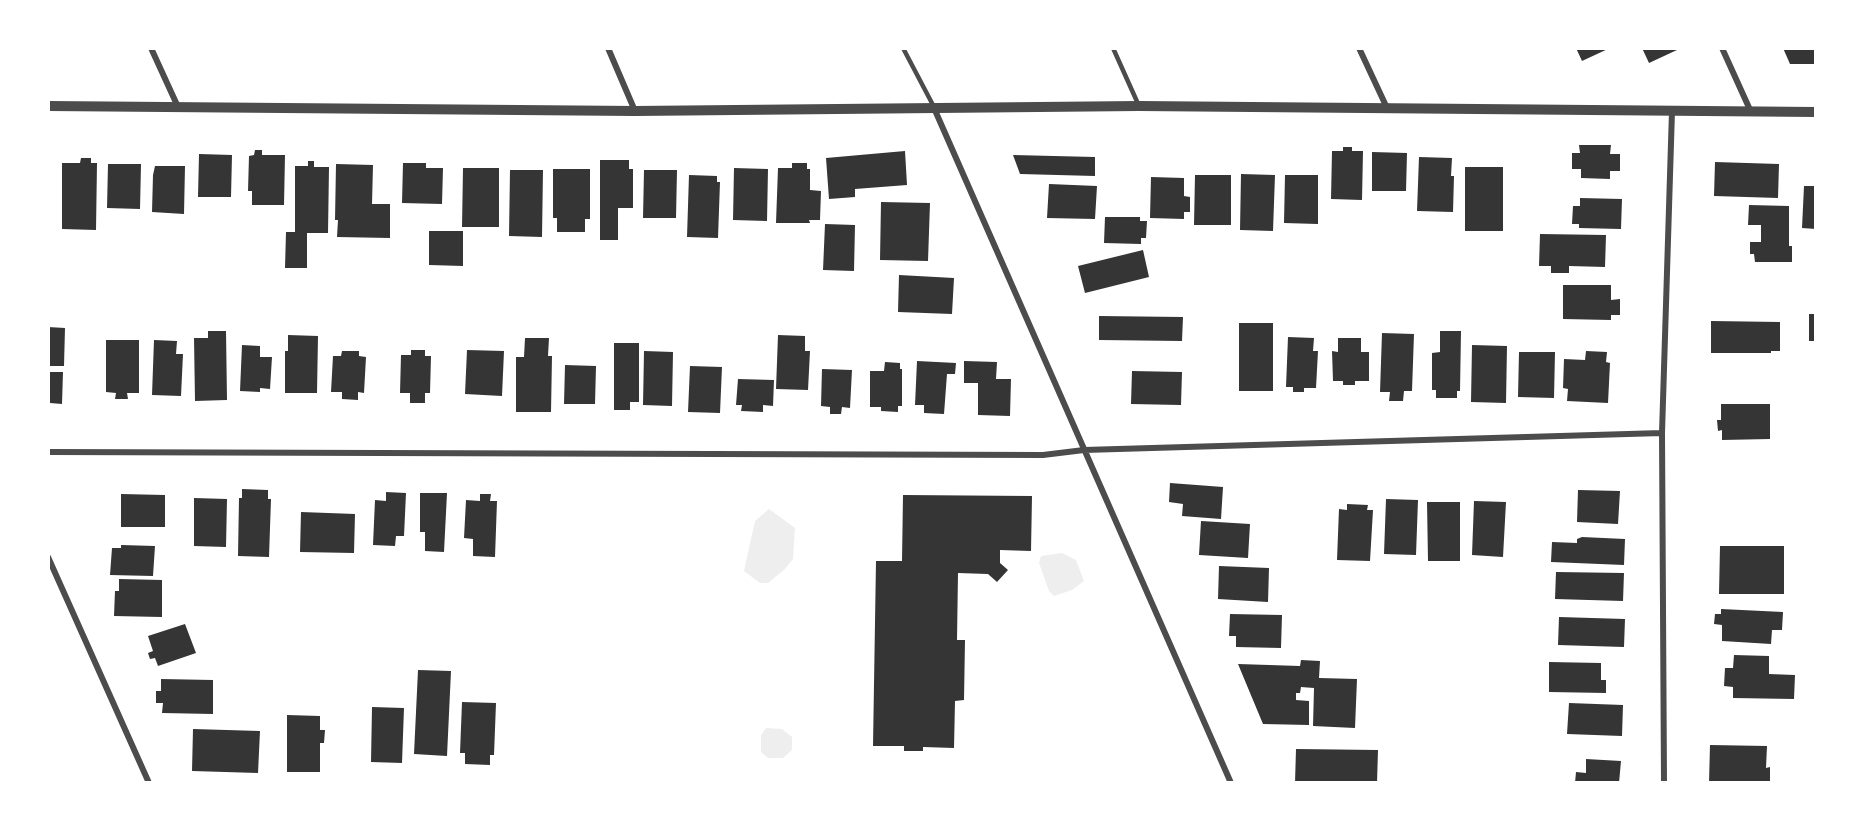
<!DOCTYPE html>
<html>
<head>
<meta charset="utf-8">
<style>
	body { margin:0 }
	#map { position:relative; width:1864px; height:831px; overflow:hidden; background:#fff; font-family:Arial,sans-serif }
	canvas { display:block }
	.frame { position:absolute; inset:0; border:50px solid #fff; pointer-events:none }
</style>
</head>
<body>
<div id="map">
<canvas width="1864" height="831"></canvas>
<div class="frame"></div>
</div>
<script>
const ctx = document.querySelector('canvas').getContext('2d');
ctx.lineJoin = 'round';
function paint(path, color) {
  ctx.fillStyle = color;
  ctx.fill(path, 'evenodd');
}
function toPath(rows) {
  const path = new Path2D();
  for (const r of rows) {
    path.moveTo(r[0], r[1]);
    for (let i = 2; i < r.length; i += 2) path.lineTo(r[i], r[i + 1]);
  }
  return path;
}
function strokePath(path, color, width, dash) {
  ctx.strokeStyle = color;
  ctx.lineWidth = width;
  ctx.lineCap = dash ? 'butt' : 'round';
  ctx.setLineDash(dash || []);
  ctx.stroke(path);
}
const green = toPath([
	[769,509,795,528,793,559,784,570,768,583,760,583,744,571,755,521],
	[1062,553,1076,560,1084,581,1072,590,1054,596,1049,591,1039,563,1041,556],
	[766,728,782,729,792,737,792,750,783,758,768,758,761,752,761,735]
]);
const building = toPath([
	[1576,48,1610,48,1582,61],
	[1642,48,1676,48,1677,50,1649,63],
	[1783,48,1816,48,1816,64,1790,64],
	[1579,145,1611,145,1610,154,1620,154,1620,171,1610,171,1610,179,1581,178,1581,169,1572,169,1572,153,1580,153],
	[1343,147,1352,147,1352,151,1363,151,1362,200,1331,199,1332,151,1343,151],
	[255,150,262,150,262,155,285,155,284,205,252,205,252,191,248,191,249,156,254,155],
	[905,151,907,185,855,189,855,197,829,199,826,158],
	[1372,152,1407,153,1406,191,1372,191],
	[199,154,232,155,231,197,198,197],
	[1013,155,1095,157,1095,176,1020,174],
	[1419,157,1452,158,1451,176,1454,176,1453,212,1417,211],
	[81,158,91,158,91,163,97,163,96,230,62,229,62,163,80,163],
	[600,160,629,160,629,169,633,169,633,208,618,208,618,240,600,240],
	[308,161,314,161,314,167,329,167,328,233,307,233,307,268,285,268,286,232,295,232,295,166,308,166],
	[1715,162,1779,164,1778,198,1714,196],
	[403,163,426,163,426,168,443,168,442,204,402,203],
	[792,163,807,163,807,169,810,169,810,190,821,191,820,220,809,220,810,223,776,223,778,168,792,168],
	[108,164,141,164,140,209,107,208],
	[336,164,373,165,372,204,390,204,390,238,337,237,338,220,335,220],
	[155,166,185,166,184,214,152,212,153,175],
	[1465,167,1503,167,1503,231,1465,231],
	[463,168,499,168,499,227,462,227],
	[734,168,768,169,767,221,733,220],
	[553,169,590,169,590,219,585,219,585,232,557,232,557,218,553,218],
	[510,170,543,170,542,237,509,236],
	[644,170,677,170,676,218,643,218],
	[1241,174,1275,175,1273,231,1240,230],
	[689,175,717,176,717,182,720,182,718,238,687,237],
	[1195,175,1231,175,1231,225,1194,225],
	[1285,175,1318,175,1318,224,1284,223],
	[1151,177,1184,178,1184,196,1190,197,1190,212,1184,212,1184,219,1150,218],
	[1049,184,1097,186,1095,219,1047,218],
	[1804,186,1816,186,1816,229,1802,228],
	[1580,198,1622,199,1621,229,1579,228,1579,224,1572,224,1573,206,1580,206],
	[881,202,930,203,928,261,880,260],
	[1749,205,1789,206,1789,246,1792,246,1792,262,1755,262,1754,254,1750,254,1750,242,1761,242,1761,225,1748,225],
	[1105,217,1140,217,1140,221,1147,221,1146,238,1141,238,1141,244,1104,243],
	[825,224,855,225,854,271,823,270],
	[429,231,463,231,463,266,429,265],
	[1540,234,1606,235,1605,267,1569,266,1569,273,1551,273,1551,266,1539,266],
	[1143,250,1149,277,1085,293,1078,266],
	[899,275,954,278,952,314,898,312],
	[1563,285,1611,285,1611,300,1620,299,1620,315,1611,315,1611,320,1563,319],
	[1809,314,1816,314,1816,341,1809,341],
	[1099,316,1183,317,1182,341,1099,340],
	[1711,321,1780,322,1780,351,1771,351,1771,353,1711,353],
	[1239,323,1273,323,1273,391,1239,391],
	[48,327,65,328,64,366,48,366],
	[208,331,226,331,227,400,195,401,194,338,208,338],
	[1440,331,1461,331,1460,391,1457,391,1457,398,1436,398,1436,390,1432,390,1432,353,1440,352],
	[1382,333,1414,334,1412,391,1404,391,1403,401,1389,401,1390,392,1380,392],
	[288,335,318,336,317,393,285,393,285,351,288,351],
	[778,335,805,336,805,351,810,351,808,390,776,389],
	[1288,337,1314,338,1313,351,1318,351,1316,388,1304,388,1304,392,1293,392,1293,387,1286,387],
	[525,338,549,338,548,356,552,356,551,412,516,412,516,357,524,357],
	[1338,338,1361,338,1361,352,1369,352,1369,381,1355,381,1355,385,1343,385,1343,381,1333,381,1332,351,1338,352],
	[106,340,139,340,139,393,127,393,128,399,115,399,116,393,106,392],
	[154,340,177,341,176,354,183,354,181,396,152,395],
	[614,343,639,343,639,402,630,402,630,410,614,410],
	[242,345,260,346,260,357,272,357,270,389,260,388,260,392,240,391],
	[1472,345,1507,346,1506,403,1471,402],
	[411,350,425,350,425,356,431,356,430,393,425,393,425,403,410,403,410,393,400,393,401,355,411,355],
	[467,350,504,351,502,396,465,394],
	[342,351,359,351,359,356,366,357,364,393,358,392,358,400,342,399,342,392,331,392,333,356,341,356],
	[644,351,673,352,672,406,643,405],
	[1586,351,1607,352,1606,362,1610,363,1608,403,1567,401,1568,389,1563,388,1564,359,1585,360],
	[1519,352,1555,352,1554,398,1518,397],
	[917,361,956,363,955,374,947,374,944,414,924,413,924,405,915,405],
	[964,361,997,362,996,379,1011,379,1010,416,978,415,978,383,964,383],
	[885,362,900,363,900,369,902,369,902,406,898,406,898,412,881,411,881,407,870,407,870,371,884,371],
	[565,365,596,366,595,404,564,404],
	[690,366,722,367,720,413,688,412],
	[822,369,852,370,850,408,842,407,841,414,830,414,830,407,821,406],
	[1132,371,1182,372,1181,405,1131,404],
	[48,372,63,372,62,404,50,403,50,410,48,409],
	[738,379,774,380,773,406,763,405,763,412,741,411,742,405,736,405],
	[1721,404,1770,404,1770,439,1722,440,1722,430,1718,431,1717,420,1721,420],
	[1170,483,1223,487,1221,519,1182,516,1183,504,1169,502],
	[242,489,268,490,268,499,271,499,269,557,238,556,239,498,242,498],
	[1578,490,1620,491,1618,524,1577,522],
	[386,492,406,493,404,536,396,536,395,546,373,545,375,500,386,501],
	[420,493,447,493,444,552,425,551,425,532,420,532],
	[121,494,165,495,165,527,121,527],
	[480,494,491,494,490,501,497,501,495,557,473,556,473,539,464,538,466,500,480,501],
	[903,495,1032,496,1031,551,1000,550,1000,563,1008,570,997,582,988,574,958,573,957,640,965,640,964,700,955,701,954,748,923,747,923,751,904,751,904,746,873,746,876,561,902,561],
	[194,498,227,499,226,547,194,546],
	[1386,499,1418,500,1416,555,1384,554],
	[1474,501,1506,502,1503,557,1472,555],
	[1427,502,1460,502,1460,561,1428,561],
	[1347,504,1368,505,1367,510,1373,510,1370,561,1337,560,1339,509,1347,510],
	[301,512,355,514,354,553,300,552],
	[1201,521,1250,524,1248,558,1199,555],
	[1582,537,1625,539,1624,565,1551,562,1552,542,1577,543,1577,539],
	[121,545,155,546,153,576,110,575,112,548,121,548],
	[1720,546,1784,546,1784,594,1719,594],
	[1219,566,1269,568,1268,602,1218,599],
	[1556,572,1624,573,1623,601,1555,599],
	[119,579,162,580,162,617,114,616,115,591,119,591],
	[1721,609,1783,612,1782,630,1772,630,1771,644,1722,641,1722,625,1714,624,1715,614,1721,614],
	[1230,614,1282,615,1281,648,1236,647,1236,636,1229,636],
	[1559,617,1625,619,1624,647,1558,645],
	[185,624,196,653,158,666,155,658,150,659,148,653,153,651,148,636],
	[1734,655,1769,656,1769,674,1795,675,1794,699,1733,698,1733,687,1724,686,1725,668,1733,668],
	[1301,660,1320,661,1319,678,1357,679,1355,728,1313,726,1314,688,1301,687,1300,693,1296,693,1296,700,1309,701,1309,725,1263,724,1238,664,1300,666],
	[1549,662,1601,663,1601,680,1606,680,1606,693,1549,692],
	[418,670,451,671,447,756,414,754],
	[161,679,213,680,213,714,162,713,163,703,156,703,156,691,161,691],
	[462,702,496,703,494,755,490,755,490,765,465,764,465,753,460,753],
	[1569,703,1623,705,1622,736,1567,734],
	[372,707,404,708,402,763,371,762],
	[287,715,320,716,320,730,325,730,324,743,320,743,320,772,287,772],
	[193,729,260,731,258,773,192,771],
	[1710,745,1767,746,1766,768,1770,767,1770,783,1709,783],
	[1296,749,1378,750,1377,783,1295,783],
	[1586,759,1621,761,1619,783,1575,783,1576,772,1586,773]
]);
const service = toPath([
	[903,48,934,107],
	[1113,48,1139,106]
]);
const minor = toPath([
	[151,48,178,107],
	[608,48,635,111],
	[1359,48,1387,108],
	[1722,48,1751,112],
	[934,108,1231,783],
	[48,452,1043,455,1084,450,1662,433],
	[48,557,149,783],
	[1664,783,1662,433,1672,111]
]);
const tertiary = toPath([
	[48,106,635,111,1139,106,1816,112]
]);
paint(green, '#eee');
paint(building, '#353535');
strokePath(service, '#4c4c4c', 4.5);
strokePath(minor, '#4c4c4c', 6);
strokePath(tertiary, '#4c4c4c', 10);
</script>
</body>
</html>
